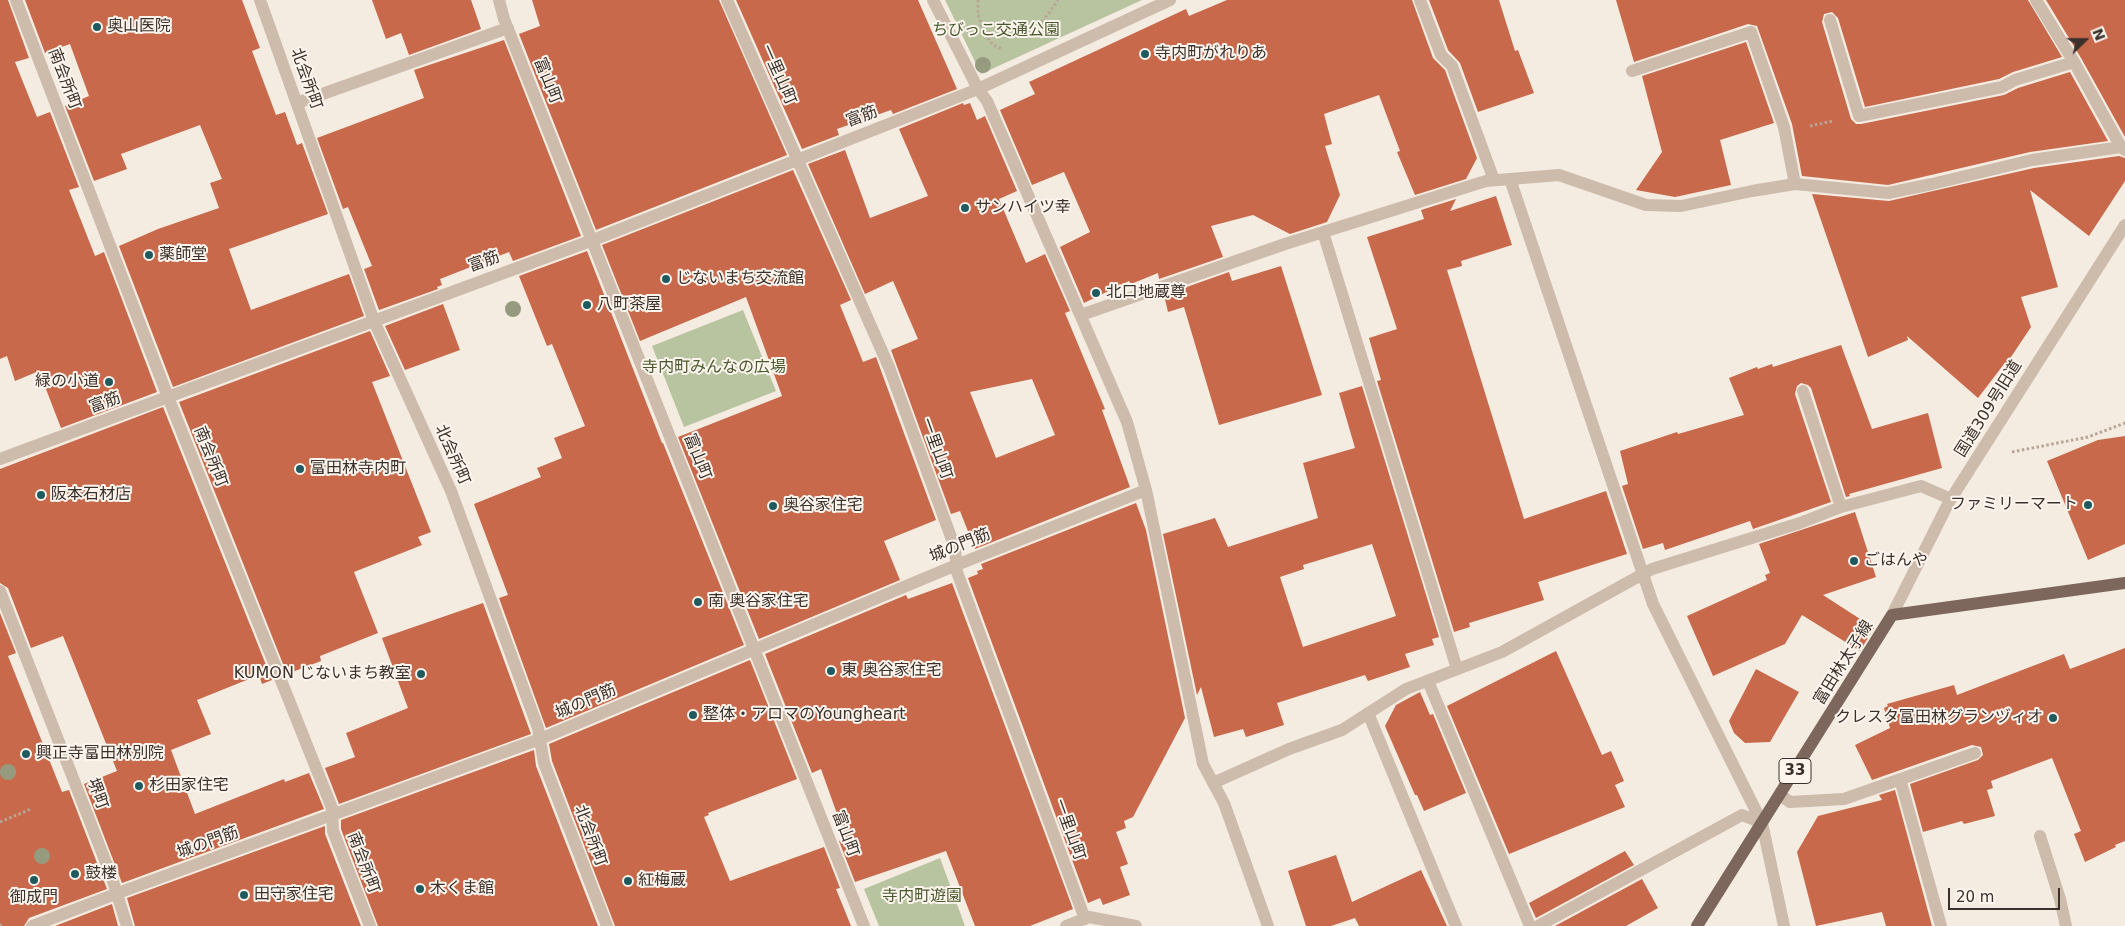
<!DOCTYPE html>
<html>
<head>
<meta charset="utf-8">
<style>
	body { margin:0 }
	#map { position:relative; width:2125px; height:926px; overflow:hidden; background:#f4ebe1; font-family:"DejaVu Sans",sans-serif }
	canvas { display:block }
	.north { position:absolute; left:2060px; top:15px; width:50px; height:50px; -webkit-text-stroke:4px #fbf5ee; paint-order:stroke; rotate:68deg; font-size:14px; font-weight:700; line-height:20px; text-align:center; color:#3b302b }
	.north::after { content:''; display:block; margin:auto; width:18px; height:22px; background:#3b302b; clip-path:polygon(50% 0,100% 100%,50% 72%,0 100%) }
	.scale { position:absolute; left:1948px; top:888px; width:112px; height:22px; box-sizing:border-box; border:2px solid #3b302b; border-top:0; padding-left:6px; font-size:15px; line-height:18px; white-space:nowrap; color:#3b302b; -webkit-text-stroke:4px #fbf5ee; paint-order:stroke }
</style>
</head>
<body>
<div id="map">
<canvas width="2125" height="926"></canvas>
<div class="north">N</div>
<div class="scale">20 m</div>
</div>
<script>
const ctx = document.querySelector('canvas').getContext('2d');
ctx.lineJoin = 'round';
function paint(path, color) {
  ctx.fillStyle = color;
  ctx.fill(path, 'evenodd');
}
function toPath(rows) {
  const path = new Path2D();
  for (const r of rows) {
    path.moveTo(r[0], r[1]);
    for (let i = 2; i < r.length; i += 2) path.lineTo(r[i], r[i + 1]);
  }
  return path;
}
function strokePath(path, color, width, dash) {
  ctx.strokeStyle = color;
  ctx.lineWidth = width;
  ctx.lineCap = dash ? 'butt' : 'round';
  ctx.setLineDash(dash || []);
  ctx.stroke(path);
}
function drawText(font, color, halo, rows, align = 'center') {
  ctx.font = font + ' "DejaVu Sans","Noto Sans JP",sans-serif';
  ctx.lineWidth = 4;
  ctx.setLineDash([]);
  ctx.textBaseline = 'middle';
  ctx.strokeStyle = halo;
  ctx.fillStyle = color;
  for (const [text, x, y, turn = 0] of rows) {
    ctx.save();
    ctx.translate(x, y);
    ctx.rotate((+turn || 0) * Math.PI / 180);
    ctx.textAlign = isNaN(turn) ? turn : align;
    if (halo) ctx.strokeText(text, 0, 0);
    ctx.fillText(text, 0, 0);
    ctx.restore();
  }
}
const green = toPath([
	[945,0,1142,0,981,74],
	[743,310,776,391,684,427,652,346],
	[940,858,965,926,879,926,864,889]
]);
const building = toPath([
	[0,0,8,0,29,58,15,62,37,117,50,112,79,187,69,190,95,256,104,252,157,392,61,428,39,371,15,381,7,356,0,359],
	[25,0,242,0,260,48,252,51,276,115,285,112,297,145,302,143,328,214,229,249,251,310,349,274,364,316,173,387,119,246,158,229,219,208,210,183,222,179,200,125,121,154,127,169,94,181,65,106,89,96,70,44,45,53],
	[372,0,471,0,481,29,409,55,401,33,386,39],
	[532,0,719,0,787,155,596,230,519,34,540,26],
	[736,0,918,0,957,89,893,114,891,110,837,129,839,135,802,149],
	[1227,0,1412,0,1433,58,1445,70,1477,158,1466,179,1415,195,1397,152,1400,151,1379,95,1324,114,1332,144,1325,146,1340,195,1327,222,1290,234,1253,215,1211,226,1223,257,1159,279,1158,273,1131,284,1129,281,1084,303,1060,247,1090,232,1064,172,1032,185,1000,110,1035,94,1029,82,1186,9,1189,16],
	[1429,0,1499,0,1515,51,1518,50,1534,93,1478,112,1460,63,1448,50],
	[1616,0,2028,0,2062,57,2013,72,1999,79,1865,107,1838,18,1832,12,1824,14,1822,22,1851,119,1856,124,1861,124,2004,95,2018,88,2070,72,2108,141,2030,152,1888,185,1802,176,1792,124,1757,26,1748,24,1634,62],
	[2046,0,2125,0,2125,137,2081,58],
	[504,40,581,236,513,261,509,252,440,279,442,285,437,287,438,289,379,310,364,269,372,266,348,207,343,209,317,138,424,98,414,70],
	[1746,42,1774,123,1720,140,1731,185,1675,197,1636,190,1662,152,1642,76],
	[963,103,964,105,970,103,977,120,985,116,1017,191,999,199,1026,263,1045,254,1070,311,1065,313,1105,409,1102,410,1130,487,975,549,960,511,951,514,891,350,918,339,893,281,865,294,808,164,845,150,870,218,928,196,899,129],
	[1032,379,1055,435,996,458,970,392],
	[2119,156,2125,158,2125,181,2089,236,2030,190,2058,287,2021,297,2031,327,2007,363,2004,364,1978,398,1907,336,1908,340,1868,357,1812,194,1889,201,2034,168],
	[793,170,851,300,840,305,863,362,876,357,936,520,884,541,900,580,759,639,678,437,782,396,746,297,640,341,602,245],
	[1496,196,1512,245,1461,261,1462,266,1447,270,1524,519,1606,491,1627,554,1538,582,1544,600,1469,623,1470,627,1454,632,1377,381,1381,380,1369,338,1397,329,1367,237,1424,219,1421,210,1456,199,1450,211],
	[587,251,662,443,663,443,744,645,546,728,499,598,508,595,474,504,541,477,537,468,562,458,554,438,585,426,552,344,547,346,519,276],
	[1281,266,1322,395,1219,425,1184,307,1168,312,1164,295,1229,272,1232,281],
	[443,304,460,350,405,370,385,326],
	[370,331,390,376,372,382,431,532,418,537,422,545,354,572,378,633,320,656,321,661,287,674,179,402],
	[1841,345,1872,429,1928,413,1942,468,1849,494,1850,496,1846,497,1811,388,1808,385,1801,383,1797,386,1795,394,1831,502,1753,529,1750,521,1665,550,1663,543,1643,549,1622,486,1628,484,1620,451,1677,432,1678,434,1744,415,1729,378,1757,367,1758,369,1772,364,1773,367],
	[1362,386,1439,637,1432,639,1434,645,1405,654,1410,667,1368,681,1365,675,1277,703,1284,725,1246,737,1243,729,1214,737,1201,687,1197,695,1163,534,1215,518,1228,547,1318,518,1303,463,1355,448,1339,393],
	[1372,544,1396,616,1303,647,1280,577,1304,569,1303,565],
	[163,407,272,680,262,684,259,675,197,700,211,734,171,750,195,814,284,779,285,782,309,773,324,809,122,883,84,784,117,771,63,636,31,648,8,588,0,583,0,469],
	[2125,436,2125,544,2088,560,2047,461,2098,440],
	[1136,503,1146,530,1185,718,1133,817,1124,821,1126,828,1116,832,1128,864,1120,867,1130,895,1103,905,1100,898,1088,903,968,578,978,574,977,571,983,569,981,564],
	[1855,512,1876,577,1823,595,1874,628,1860,651,1802,615,1785,644,1713,676,1687,616,1767,580,1765,575,1770,573,1759,544],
	[952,583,1073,909,1030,926,975,926,946,851,855,882,839,841,846,839,821,769,812,773,765,654,906,595,908,599],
	[483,603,531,734,339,804,325,768,355,757,346,733,408,708,382,638],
	[0,613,16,653,8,656,62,792,69,790,107,889,29,918,24,926,0,926],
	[2125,648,2125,841,2115,845,2116,847,2085,862,2074,834,2081,831,2052,758,1991,781,1993,788,1987,790,1995,816,1964,824,1962,821,1923,832,1910,784,1978,760,1983,755,1981,747,1972,745,1872,780,1855,745,1890,728,1884,708,1888,706,1887,704,1954,685,1957,695,2064,654,2070,669],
	[1556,651,1602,755,1611,751,1624,781,1615,785,1625,807,1509,854,1447,706],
	[750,660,797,779,708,813,709,815,704,817,730,881,824,847,840,888,836,889,851,926,615,926,552,761,549,744],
	[1756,669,1799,692,1770,742,1745,743,1734,733,1729,721],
	[1420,692,1430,715,1433,714,1466,793,1424,811,1417,795,1415,795,1385,726,1396,705],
	[534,750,536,766,598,926,378,926,341,829,341,820],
	[1895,790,1932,926,1886,926,1882,912,1816,926,1797,852,1818,816,1882,800,1879,795],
	[325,826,325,834,361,926,135,926,127,898],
	[1625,851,1634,865,1536,918,1529,903],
	[1336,855,1352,902,1421,870,1447,926,1359,926,1355,918,1331,926,1306,926,1288,871],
	[1642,879,1658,908,1626,926,1555,926],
	[112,904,118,926,55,926]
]);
const path = toPath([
	[978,0,978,14,983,31,993,45,1002,49],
	[1034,34,1058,0],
	[1810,126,1833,121],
	[2012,452,2088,437,2125,423],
	[0,822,31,809],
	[37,888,40,895],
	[0,924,1,926]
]);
const minor = toPath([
	[16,0,168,397,332,808,333,831,370,926],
	[260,0,374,321,451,491,538,728,544,763,607,926],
	[499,0,504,19,864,926],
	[727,0,889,367,955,548,957,572,1085,919],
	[933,0,978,89,987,101,1127,422,1146,490,1203,764,1224,803,1268,926],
	[1420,0,1441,55,1452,66,1494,180],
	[2036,0,2074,62,2121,147,2125,150],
	[1830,20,1859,116,2002,87,2015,80,2074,62],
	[1632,71,1751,32,1784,127,1795,184],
	[297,103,508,28],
	[1510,179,1653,604,1762,823,1784,926],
	[1323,232,1457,669],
	[1081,315,1285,244,1486,181,1559,175,1646,205,1681,206,1752,191,1795,184,1888,193,1932,184,2032,160,2121,147],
	[1803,391,1841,507],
	[0,459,593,240,978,89,1170,0],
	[0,591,112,878,127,926],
	[1892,615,1949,502,2125,225],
	[1428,681,1530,926],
	[1368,713,1456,926],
	[1900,779,1941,926],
	[1213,783,1289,749,1342,730,1406,689,1502,652,1652,569,1800,523,1841,507,1921,486,1951,499],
	[1780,795,1790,802,1844,799,1975,753],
	[2040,836,2060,899,2066,926],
	[32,926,118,893,540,739,954,566,1146,490],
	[1066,926,1089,917,1136,926],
	[1538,926,1742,815,1762,823]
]);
const major = toPath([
	[1697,926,1892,615,2125,583]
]);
const trees = [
	[983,65],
	[513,309],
	[8,772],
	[42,856]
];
const markers = [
	[97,27,5,"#1f5a5e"],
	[1145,54,5,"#1f5a5e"],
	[965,208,5,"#1f5a5e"],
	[149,255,5,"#1f5a5e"],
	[666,279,5,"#1f5a5e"],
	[1096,293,5,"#1f5a5e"],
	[587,305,5,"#1f5a5e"],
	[109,382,5,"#1f5a5e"],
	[300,469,5,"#1f5a5e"],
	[41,495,5,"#1f5a5e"],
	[2088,505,5,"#1f5a5e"],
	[773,506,5,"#1f5a5e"],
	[1854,561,5,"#1f5a5e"],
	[698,602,5,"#1f5a5e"],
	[831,671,5,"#1f5a5e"],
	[421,674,5,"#1f5a5e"],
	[693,715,5,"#1f5a5e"],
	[2053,718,5,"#1f5a5e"],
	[26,754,5,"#1f5a5e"],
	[139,786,5,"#1f5a5e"],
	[75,874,5,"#1f5a5e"],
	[34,880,5,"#1f5a5e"],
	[628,881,5,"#1f5a5e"],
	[420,889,5,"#1f5a5e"],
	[244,895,5,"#1f5a5e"]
];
const shields = [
	[1795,771,32]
];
const shieldNames = [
	["33",1795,771]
];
const poiNames = [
	["奥山医院",107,27],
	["寺内町がれりあ",1155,54],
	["サンハイツ幸",975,208],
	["薬師堂",159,255],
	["じないまち交流館",676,279],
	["北口地蔵尊",1106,293],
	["八町茶屋",597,305],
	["緑の小道",99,382,"right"],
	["富田林寺内町",310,469],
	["阪本石材店",51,495],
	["ファミリーマート",2078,505,"right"],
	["奥谷家住宅",783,506],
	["ごはんや",1864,561],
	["南 奥谷家住宅",708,602],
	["東 奥谷家住宅",841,671],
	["KUMON じないまち教室",411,674,"right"],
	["整体・アロマのYoungheart",703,715],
	["クレスタ富田林グランヅィオ",2043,718,"right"],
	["興正寺富田林別院",36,754],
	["杉田家住宅",149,786],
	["鼓楼",85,874],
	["紅梅蔵",638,881],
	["木くま館",430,889],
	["田守家住宅",254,895],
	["御成門",34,898,"center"]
];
const parkNames = [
	["ちびっこ交通公園",996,31],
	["寺内町みんなの広場",714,368],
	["寺内町遊園",922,897]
];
const streetNames = [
	["一里山町",778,75,66],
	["南会所町",64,79,69],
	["北会所町",306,79,70],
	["富山町",547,81,68],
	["富筋",862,117,-21],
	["富筋",484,262,-20],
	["富筋",105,403,-20],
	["国道309号旧道",1989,409,-58],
	["一里山町",936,449,70],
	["北会所町",452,455,66],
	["南会所町",210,457,68],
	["富山町",697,457,68],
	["城の門筋",960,546,-22],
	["富田林太子線",1844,663,-58],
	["城の門筋",586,702,-23],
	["堺町",97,794,69],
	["一里山町",1069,830,70],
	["富山町",845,834,69],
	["北会所町",590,836,69],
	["城の門筋",208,843,-20],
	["南会所町",363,863,69]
];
paint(green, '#b8c4a0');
paint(building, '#c8694b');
strokePath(path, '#b9a596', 3, [2.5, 2.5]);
strokePath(minor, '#cdbbac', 12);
strokePath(major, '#7d675c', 12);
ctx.fillStyle = '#969b7f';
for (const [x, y] of trees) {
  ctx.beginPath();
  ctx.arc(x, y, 8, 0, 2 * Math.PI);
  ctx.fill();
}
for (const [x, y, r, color] of markers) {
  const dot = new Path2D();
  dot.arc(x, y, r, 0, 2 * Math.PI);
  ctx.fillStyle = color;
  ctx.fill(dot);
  strokePath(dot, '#fbf5ee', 2);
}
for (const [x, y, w] of shields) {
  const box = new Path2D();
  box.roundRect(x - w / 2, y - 12.5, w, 25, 4);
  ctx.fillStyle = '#fbf5ee';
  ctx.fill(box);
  strokePath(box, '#3b302b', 1);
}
drawText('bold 15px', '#3b302b', null, shieldNames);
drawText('16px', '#3b302b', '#fbf5ee', poiNames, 'left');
drawText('16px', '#4a5a2e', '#fbf5ee', parkNames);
drawText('16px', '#3b302b', '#fbf5ee', streetNames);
</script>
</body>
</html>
